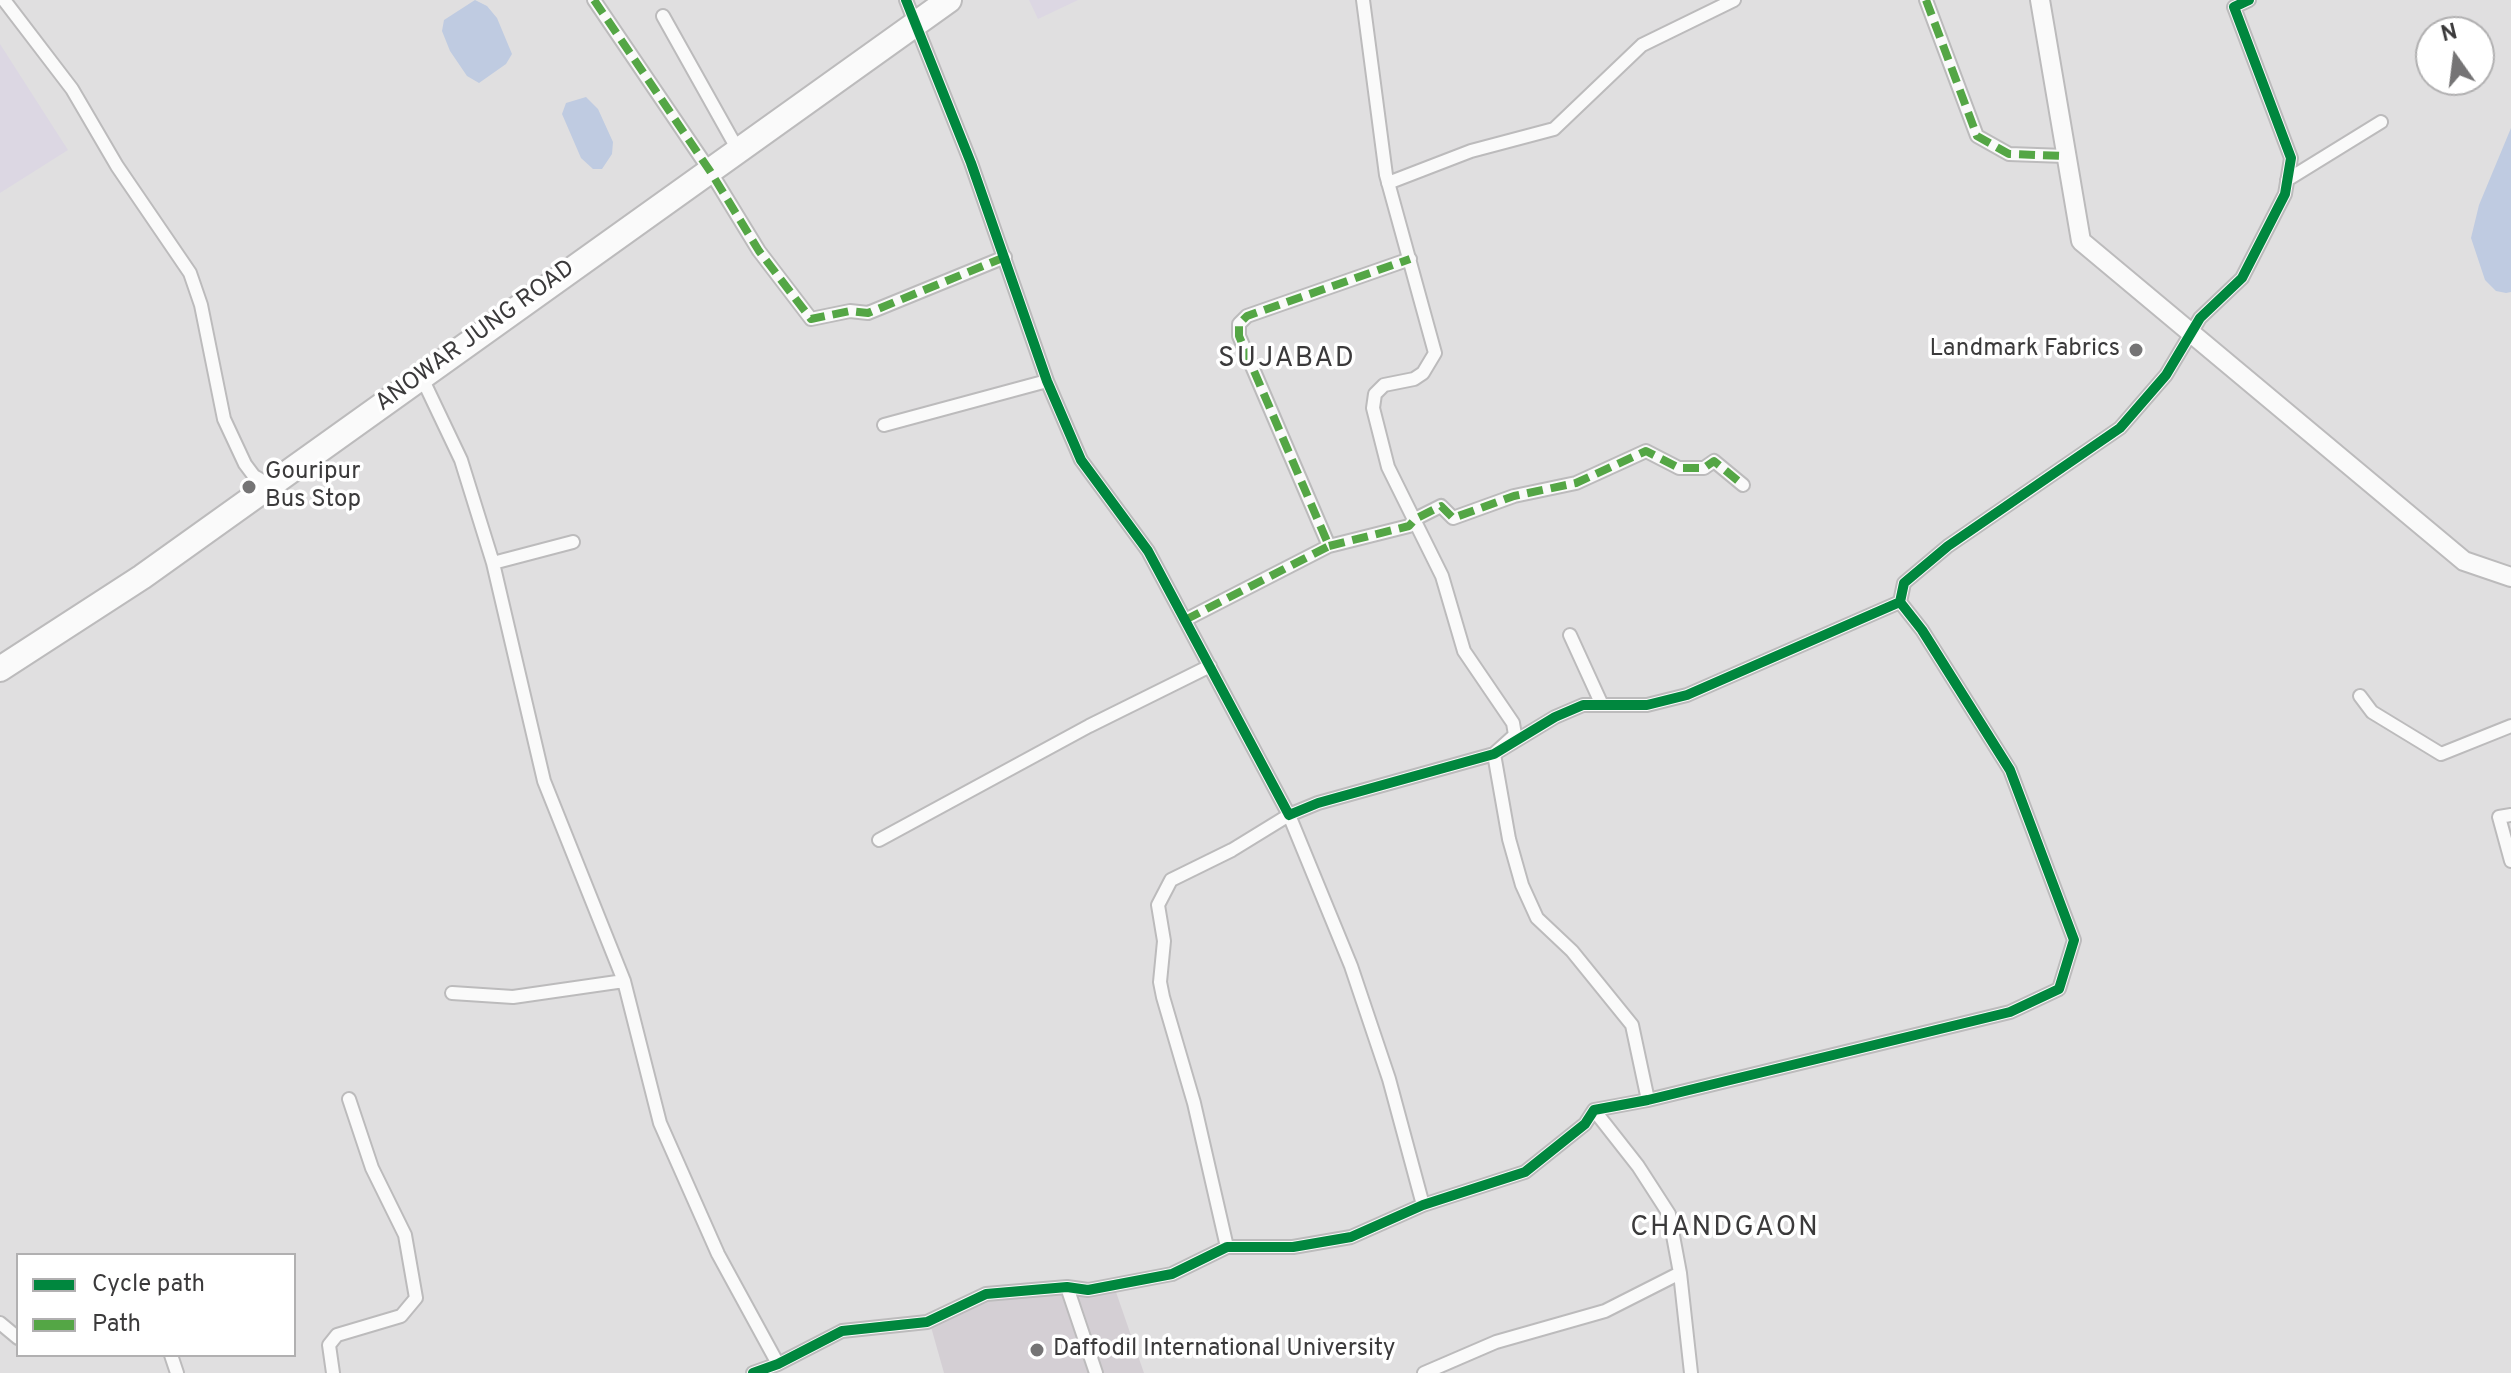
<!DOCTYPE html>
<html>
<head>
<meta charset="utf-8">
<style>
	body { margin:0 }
	#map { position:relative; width:2511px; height:1373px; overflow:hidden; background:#e0dfe0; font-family:Overpass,sans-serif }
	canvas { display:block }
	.legend { position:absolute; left:16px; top:1253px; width:280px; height:104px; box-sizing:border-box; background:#fff; border:2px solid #b1b0b1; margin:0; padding:10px 14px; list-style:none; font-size:24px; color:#3b3a3b }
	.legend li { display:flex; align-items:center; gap:16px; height:40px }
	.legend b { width:40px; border:2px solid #b1b0b1 }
	.north { position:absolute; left:2415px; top:16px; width:80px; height:80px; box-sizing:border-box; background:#fff; border:2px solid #b1b0b1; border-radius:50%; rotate:346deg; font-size:22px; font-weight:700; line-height:32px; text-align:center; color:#3b3a3b }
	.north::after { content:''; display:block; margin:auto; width:28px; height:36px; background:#757475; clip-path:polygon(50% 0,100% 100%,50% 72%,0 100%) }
</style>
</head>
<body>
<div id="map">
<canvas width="2511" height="1373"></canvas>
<ul class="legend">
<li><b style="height:10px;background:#00873e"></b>Cycle path</li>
<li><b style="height:10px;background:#54a645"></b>Path</li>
</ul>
<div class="north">N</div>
</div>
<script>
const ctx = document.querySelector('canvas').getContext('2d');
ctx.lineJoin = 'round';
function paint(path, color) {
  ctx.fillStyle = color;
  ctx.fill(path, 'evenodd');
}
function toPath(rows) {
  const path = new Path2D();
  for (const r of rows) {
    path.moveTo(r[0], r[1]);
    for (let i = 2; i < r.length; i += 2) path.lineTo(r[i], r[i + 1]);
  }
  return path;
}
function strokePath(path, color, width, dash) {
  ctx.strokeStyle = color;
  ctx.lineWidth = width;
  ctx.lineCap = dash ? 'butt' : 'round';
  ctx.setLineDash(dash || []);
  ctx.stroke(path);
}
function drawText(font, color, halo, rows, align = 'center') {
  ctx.font = font + ' Overpass,sans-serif';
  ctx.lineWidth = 7;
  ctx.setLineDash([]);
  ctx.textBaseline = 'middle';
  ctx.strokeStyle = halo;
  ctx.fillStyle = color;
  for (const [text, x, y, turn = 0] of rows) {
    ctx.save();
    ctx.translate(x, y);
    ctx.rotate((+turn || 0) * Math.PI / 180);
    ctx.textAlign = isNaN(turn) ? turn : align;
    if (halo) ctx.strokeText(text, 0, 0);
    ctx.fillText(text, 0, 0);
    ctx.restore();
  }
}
const built = toPath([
	[1116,1292,1144,1373,944,1373,931,1327,986,1300]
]);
const industrial = toPath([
	[1029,0,1078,0,1038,19],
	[0,44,68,150,0,193]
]);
const water = toPath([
	[475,0,487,6,497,18,512,54,506,64,479,83,467,76,450,51,442,31,444,20],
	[586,97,598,109,613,142,612,154,602,169,593,169,581,158,562,114,566,103],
	[2511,128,2511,292,2506,293,2496,291,2485,280,2471,238,2479,205]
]);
const street = toPath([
	[4,0,72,89,117,166,190,273,201,305,224,419,245,464,254,476,268,484],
	[594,0,710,171,759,251,811,319,850,311,868,313,1005,257],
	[906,0,971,163,1047,381,1081,460,1148,551,1289,815,1318,803,1494,754,1555,717,1583,705,1647,705,1687,695,1900,602],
	[1363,0,1386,175,1435,353,1423,373,1414,379,1384,385,1375,394,1373,408,1388,467,1442,576,1464,651,1513,723,1515,735,1494,754,1509,839,1522,885,1537,918,1572,951,1632,1025,1648,1100],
	[1926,0,1977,136,2009,154,2065,156],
	[663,16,738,150],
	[2287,180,2381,122],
	[1388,183,1471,151,1554,129,1642,45,1734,0],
	[422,378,461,460,493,563,544,781,624,981,660,1123,718,1254,778,1364],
	[884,425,1047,381],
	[1329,546,1409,526,1415,519,1441,506,1453,518,1514,496,1576,483,1646,451,1679,468,1704,468,1714,461,1743,485],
	[493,563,573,542],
	[1185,620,1329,546,1239,336,1239,324,1247,316,1410,259],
	[1570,635,1602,705],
	[2360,696,2372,712,2441,754,2511,726],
	[2511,815,2499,817,2511,861],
	[879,840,1089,726,1210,666],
	[452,993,513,997,624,981],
	[1594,1110,1638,1166,1669,1214,1680,1273,1691,1373],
	[1227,1247,1194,1103,1163,997,1160,982,1164,941,1158,905,1171,880,1232,850,1289,815,1351,966,1389,1079,1423,1205],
	[1067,1287,1096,1373],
	[0,1323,18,1338],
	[171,1355,177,1373],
	[333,1373,329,1345,337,1335,401,1316,416,1298,405,1235,372,1168,349,1099],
	[753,1373,778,1364,842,1331,927,1322,986,1294,1067,1287,1088,1290,1172,1274,1227,1247,1293,1247,1351,1237,1423,1205,1525,1172,1585,1124,1594,1110,1648,1100,2010,1012,2059,989,2074,940,2010,770,1922,630,1900,602,1904,583,1948,546,2120,428,2166,375,2200,318,2242,278,2285,194,2291,158,2234,7,2249,0],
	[1424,1373,1496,1342,1605,1311,1680,1273]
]);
const secondary = toPath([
	[2040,0,2081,241,2464,561,2511,577]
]);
const highway = toPath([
	[0,669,142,577,949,0]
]);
const quiet = toPath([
	[594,0,710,171,759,251,811,319,850,311,868,313,1005,257],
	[1926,0,1977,136,2009,154,2065,156],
	[1329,546,1409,526,1415,519,1441,506,1453,518,1514,496,1576,483,1646,451,1679,468,1704,468,1714,461,1743,485],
	[1185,620,1329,546,1239,336,1239,324,1247,316,1410,259]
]);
const cycleway = toPath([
	[906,0,971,163,1047,381,1081,460,1148,551,1289,815,1318,803,1494,754,1555,717,1583,705,1647,705,1687,695,1900,602],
	[753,1373,778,1364,842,1331,927,1322,986,1294,1067,1287,1088,1290,1172,1274,1227,1247,1293,1247,1351,1237,1423,1205,1525,1172,1585,1124,1594,1110,1648,1100,2010,1012,2059,989,2074,940,2010,770,1922,630,1900,602,1904,583,1948,546,2120,428,2166,375,2200,318,2242,278,2285,194,2291,158,2234,7,2249,0]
]);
const markers = [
	[2136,350,8,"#757475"],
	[249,487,8,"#757475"],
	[1037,1350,8,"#757475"]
];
const streetNames = [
	["ANOWAR JUNG ROAD",476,337,-36]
];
const poiNames = [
	["Landmark Fabrics",2120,350,"right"],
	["Gouripur",265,473],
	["Bus Stop",265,501],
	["Daffodil International University",1053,1350]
];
const quarterNames = [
	["SUJABAD",1287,360],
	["CHANDGAON",1725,1229]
];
paint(built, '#d4cfd4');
paint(industrial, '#dcd7e3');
paint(water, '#bfcbe1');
strokePath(street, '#bcbbbc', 16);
strokePath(secondary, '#bcbbbc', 22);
strokePath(highway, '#bcbbbc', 28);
strokePath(street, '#fafafa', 12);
strokePath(secondary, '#fafafa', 18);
strokePath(highway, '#fafafa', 24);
strokePath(quiet, '#54a645', 8, [16, 8]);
strokePath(cycleway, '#00873e', 10);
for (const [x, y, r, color] of markers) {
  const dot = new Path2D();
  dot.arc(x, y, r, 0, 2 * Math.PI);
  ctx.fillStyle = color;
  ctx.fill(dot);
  strokePath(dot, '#fff', 3);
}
drawText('24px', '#3b3a3b', '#fff', streetNames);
drawText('24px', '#3b3a3b', '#fff', poiNames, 'left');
ctx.letterSpacing = '2px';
drawText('28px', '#3b3a3b', '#fff', quarterNames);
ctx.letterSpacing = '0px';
</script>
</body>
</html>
